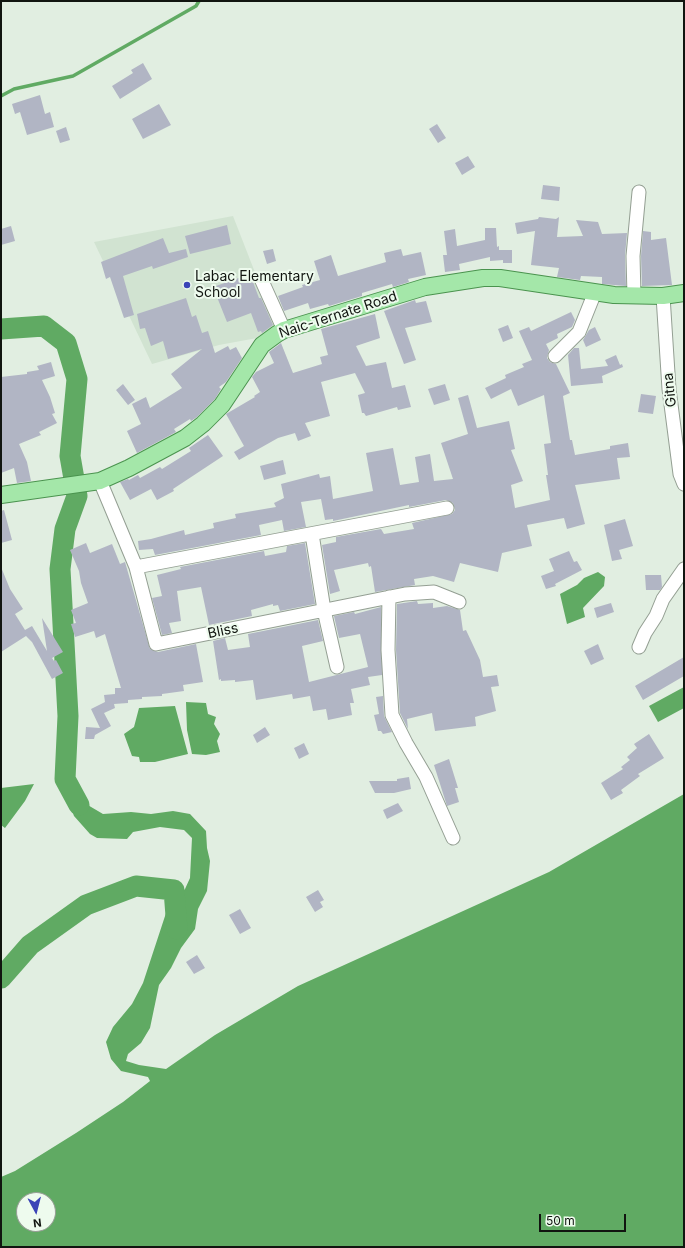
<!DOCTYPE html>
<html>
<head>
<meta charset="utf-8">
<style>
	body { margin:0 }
	#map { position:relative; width:685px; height:1248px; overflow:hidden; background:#e1eee1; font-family:Inter,sans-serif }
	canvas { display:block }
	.frame { position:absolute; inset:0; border:2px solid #111510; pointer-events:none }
	.north { position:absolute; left:16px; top:1192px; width:40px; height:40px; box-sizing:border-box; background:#eefbee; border:1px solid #969f95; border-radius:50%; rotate:173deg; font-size:11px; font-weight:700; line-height:16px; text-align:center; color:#111510 }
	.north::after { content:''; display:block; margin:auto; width:14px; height:18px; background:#3b44b7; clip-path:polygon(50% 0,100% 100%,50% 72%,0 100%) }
	.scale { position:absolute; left:539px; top:1214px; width:87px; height:18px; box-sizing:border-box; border:2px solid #111510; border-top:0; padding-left:5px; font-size:12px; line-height:14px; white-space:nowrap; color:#111510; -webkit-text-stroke:3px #eefbee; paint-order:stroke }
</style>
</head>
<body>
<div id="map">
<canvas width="685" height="1248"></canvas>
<div class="frame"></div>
<div class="north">N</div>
<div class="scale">50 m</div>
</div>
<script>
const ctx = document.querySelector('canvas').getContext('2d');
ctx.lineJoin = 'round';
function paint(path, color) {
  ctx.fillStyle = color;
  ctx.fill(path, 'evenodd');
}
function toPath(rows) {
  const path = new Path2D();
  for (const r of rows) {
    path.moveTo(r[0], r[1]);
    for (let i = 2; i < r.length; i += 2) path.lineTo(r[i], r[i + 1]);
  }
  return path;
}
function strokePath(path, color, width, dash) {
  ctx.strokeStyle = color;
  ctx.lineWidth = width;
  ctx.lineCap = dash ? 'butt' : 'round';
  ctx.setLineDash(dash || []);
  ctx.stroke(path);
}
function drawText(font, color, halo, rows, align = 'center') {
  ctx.font = font + ' Inter,sans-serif';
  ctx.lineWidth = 4;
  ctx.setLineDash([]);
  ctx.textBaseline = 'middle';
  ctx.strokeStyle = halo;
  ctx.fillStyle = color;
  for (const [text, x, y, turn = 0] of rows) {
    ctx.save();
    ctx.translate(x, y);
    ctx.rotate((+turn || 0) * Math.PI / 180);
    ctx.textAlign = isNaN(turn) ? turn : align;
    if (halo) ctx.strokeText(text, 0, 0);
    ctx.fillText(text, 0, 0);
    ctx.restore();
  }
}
const built = toPath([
	[233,216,277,329,257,338,219,345,152,364,94,242]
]);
const water = toPath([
	[598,572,605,577,604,586,583,608,585,617,567,624,560,594,577,585,584,578],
	[684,687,684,708,658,722,649,706],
	[186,702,206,703,208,714,216,717,214,724,220,734,217,741,220,752,206,755,192,754,187,730],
	[175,706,188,754,155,762,140,762,139,757,132,756,124,734,134,727,139,708],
	[65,779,86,804,103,814,131,812,151,814,173,811,190,814,206,831,207,848,210,861,207,891,198,909,195,929,181,948,171,968,159,985,150,1028,141,1043,128,1054,126,1061,139,1065,166,1069,215,1035,298,986,549,872,684,794,684,1247,1,1247,1,1177,15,1171,76,1133,123,1102,150,1081,148,1077,121,1071,111,1059,106,1042,113,1027,132,1004,143,983,167,910,185,889,190,878,192,838,184,830,160,827,133,832,127,839,97,838,90,834,74,816,66,795],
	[24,1200,48,1200,48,1224,24,1224],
	[34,784,25,801,5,828,1,825,1,788]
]);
const stream = toPath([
	[1,96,14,89,73,76,196,6,199,1]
]);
const river = toPath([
	[1,329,44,326,66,343,77,379,70,456,77,496,65,529,60,569,68,716,65,779,79,805],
	[1,978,30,945,86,905,136,886,174,890,177,929]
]);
const building = toPath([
	[143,63,152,79,120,99,112,86,133,73,131,70],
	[40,95,45,114,50,112,54,127,27,135,20,112,15,114,12,104],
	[159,104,171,125,143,139,132,119],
	[437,124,446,138,438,143,429,129],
	[66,127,70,140,60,143,56,131],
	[468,156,475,167,462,175,455,163],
	[543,185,560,187,559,201,541,199],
	[539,217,556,219,559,217,557,237,583,236,576,220,598,222,602,234,627,233,625,256,626,286,602,284,602,277,581,276,580,280,557,277,559,268,531,265,535,231,517,234,515,223,538,219],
	[227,225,231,244,190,254,185,236],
	[11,226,15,241,1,245,1,229],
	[485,228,496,228,497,247,499,246,499,250,512,250,512,263,503,263,503,260,490,261,490,257,459,264,460,270,445,272,443,255,447,255,444,231,455,229,457,246,485,240],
	[643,231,651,232,651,240,666,238,672,285,642,286,641,256],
	[163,238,169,253,186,249,188,257,153,269,152,266,123,276,134,315,124,318,110,277,106,279,101,262],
	[273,249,276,261,267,264,263,251],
	[401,249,403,256,421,252,426,275,408,279,409,282,393,287,392,284,362,293,362,296,329,306,328,304,310,309,308,303,284,311,278,296,303,287,302,285,320,280,314,261,331,255,338,276,386,262,384,253],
	[250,274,259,298,261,298,273,325,262,333,261,331,258,332,251,313,227,322,213,287],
	[186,298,192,317,196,315,202,333,208,331,215,353,228,346,230,350,236,347,242,358,226,382,219,387,221,389,215,399,197,417,191,421,190,419,174,429,176,432,137,453,127,431,141,424,132,404,146,397,150,408,182,388,171,374,202,349,168,359,163,341,151,346,145,328,140,329,137,314],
	[415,300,416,303,426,301,432,322,405,328,416,360,404,364,384,311],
	[571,312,575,320,572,327,557,334,558,338,546,344,549,350,547,358,550,362,556,364,570,393,563,396,570,440,572,440,575,455,610,449,610,446,628,443,630,457,617,458,620,479,575,485,585,524,567,529,564,518,527,525,532,546,502,553,498,572,460,563,454,582,433,576,414,579,415,585,375,592,371,566,369,567,368,563,334,570,340,591,330,594,322,545,336,542,336,537,381,529,384,534,414,529,412,523,452,514,455,510,453,503,446,500,409,507,409,505,333,521,333,519,325,520,321,499,301,502,306,527,284,531,282,520,259,525,261,535,155,555,153,549,139,550,138,541,151,539,184,530,185,535,214,528,213,523,236,518,235,514,276,507,274,503,284,498,281,484,319,474,320,478,330,476,333,499,373,491,366,453,393,448,400,485,419,482,415,457,430,454,434,481,453,479,441,443,468,434,458,398,468,395,477,428,509,421,515,449,511,450,523,481,511,485,515,508,550,500,546,475,548,475,544,444,551,443,544,395,518,406,511,389,491,399,485,388,506,378,505,375,524,367,522,364,532,360,519,331,529,327,531,331],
	[375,314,380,338,356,346,366,366,386,362,392,388,405,385,411,407,398,410,397,407,366,416,364,413,362,413,358,395,365,393,355,373,321,382,330,416,305,423,311,436,298,441,295,433,278,438,239,460,234,452,244,446,226,414,255,397,254,396,260,392,252,377,256,372,274,363,269,352,281,343,293,373,322,364,320,357,328,355,321,329],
	[508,325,513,338,503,342,498,329],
	[595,327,601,340,586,347,583,340,589,330],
	[574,348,579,348,581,369,608,366,605,360,616,355,620,365,622,364,623,367,602,376,603,383,571,386,568,355],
	[51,362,55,376,42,380,50,397,55,413,52,414,57,423,39,432,41,435,19,444,27,462,31,481,17,483,14,468,1,473,1,377,27,374,27,372,39,370,37,366],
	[123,384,135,400,128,405,116,390],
	[445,384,450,400,434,405,428,389],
	[641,394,656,396,653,414,638,412],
	[208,435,223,456,173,489,174,491,157,500,151,489,130,500,120,482,128,479,129,480,138,475,140,478,160,467,162,469,191,451,189,448],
	[283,460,286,474,264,480,260,466],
	[4,510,12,540,1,543,1,511],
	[625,519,633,546,619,550,622,559,612,561,604,525],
	[86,543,90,553,112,544,120,564,125,562,150,649,158,652,196,644,203,682,183,685,184,691,162,694,162,696,142,697,142,699,128,700,128,703,114,704,115,708,104,713,111,726,95,735,94,739,85,739,86,727,100,728,91,709,105,702,104,695,115,694,115,688,121,688,105,634,96,638,94,631,75,637,71,624,76,623,71,610,88,603,81,583,79,571,70,550],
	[305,543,315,604,280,611,278,605,273,606,273,604,251,610,252,616,209,625,201,587,177,591,181,621,169,623,172,633,162,635,152,598,162,596,157,575,181,569,180,567,264,551,265,556,286,552,287,546],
	[569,551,574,562,577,561,582,570,555,584,556,586,546,589,541,576,554,571,549,559],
	[1,567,10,589,23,609,15,614,25,630,32,626,47,651,42,618,63,652,52,658,54,661,56,660,63,673,52,679,32,642,26,636,1,652],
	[645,575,661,575,662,587,660,590,646,590],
	[417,601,418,604,433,603,433,608,447,606,460,610,463,631,466,630,480,660,483,677,497,675,499,686,491,687,496,711,475,717,476,726,435,731,432,713,407,719,408,729,400,713,396,650,397,604],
	[611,603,614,612,597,618,594,608],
	[381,607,382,675,368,677,370,685,351,689,354,703,350,703,352,715,328,720,326,709,313,711,310,696,293,699,292,694,256,700,253,680,235,682,235,680,221,681,221,679,219,680,213,641,225,638,228,650,250,647,248,634,318,620,323,641,302,646,309,682,368,667,360,634,339,638,334,616,354,612,355,614],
	[598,644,604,659,591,665,584,651],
	[684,657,684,676,643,700,635,686],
	[383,696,384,716,392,732,383,734,381,731,378,731,374,715,379,714,376,697],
	[265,727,270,735,257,743,253,735],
	[649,734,664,758,638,774,640,776,621,790,623,793,611,800,601,783,623,769,621,767,630,760,627,757,637,748,634,744],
	[304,743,309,754,299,759,294,748],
	[449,759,458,788,455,788,459,802,447,806,434,765],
	[409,777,411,789,394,793,375,793,369,781,397,781,397,779],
	[398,803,403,811,387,819,383,810],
	[318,890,324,900,320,902,323,907,315,912,306,897],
	[240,909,251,928,240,934,229,915],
	[197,955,205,968,194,974,186,962]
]);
const minor = toPath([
	[262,281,284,330],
	[634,296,633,256,639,192],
	[663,296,669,389,680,474,684,484],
	[555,356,579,332,595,292],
	[100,481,136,567,156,644,405,594,434,592,459,602],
	[312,534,324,610,337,667],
	[136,567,447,508],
	[389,597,388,650,392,715,406,743,426,777,453,838],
	[639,647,645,633,656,616,663,599,684,569]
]);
const major = toPath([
	[1,495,100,481,129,468,185,438,203,424,222,405,262,345,277,334,284,330,425,287,483,278,500,278,614,295,663,296,684,293]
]);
const markers = [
	[187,285,4,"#3b44b7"]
];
const poiNames = [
	["Labac Elementary",195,277],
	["School",195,293]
];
const streetNames = [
	["Naic-Ternate Road",338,315,-18],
	["Gitna",670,390,-96],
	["Bliss",223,631,-12]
];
paint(built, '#d1e3d1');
paint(water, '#60aa63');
strokePath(stream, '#60aa63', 3.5);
strokePath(river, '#60aa63', 21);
paint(building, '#b1b5c4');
strokePath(minor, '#949f93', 15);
strokePath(major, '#4a934e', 18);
strokePath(minor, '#fff', 13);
strokePath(major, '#a4e7a9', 16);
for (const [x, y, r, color] of markers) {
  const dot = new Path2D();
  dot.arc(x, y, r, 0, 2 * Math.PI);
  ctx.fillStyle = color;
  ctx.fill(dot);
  strokePath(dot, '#eefbee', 1.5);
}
drawText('14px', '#111510', '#eefbee', poiNames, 'left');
drawText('14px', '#111510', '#eefbee', streetNames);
</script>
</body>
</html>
